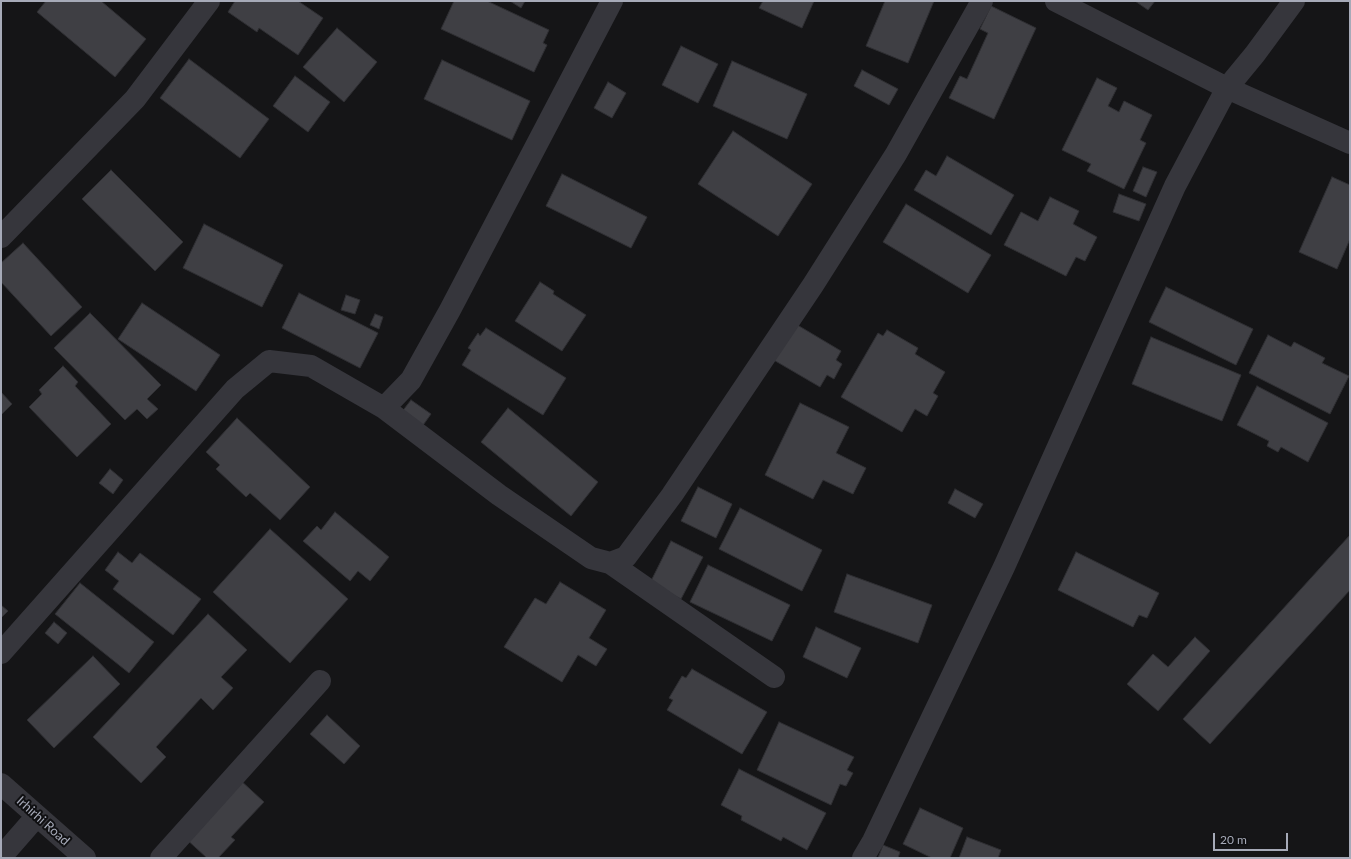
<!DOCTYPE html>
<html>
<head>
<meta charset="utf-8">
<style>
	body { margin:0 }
	#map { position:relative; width:1351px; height:859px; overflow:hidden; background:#151517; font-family:Lato,sans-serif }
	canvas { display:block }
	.frame { position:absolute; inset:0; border:2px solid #a6aab8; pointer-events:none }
	.scale { position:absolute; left:1213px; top:833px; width:75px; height:18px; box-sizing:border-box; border:2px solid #a6aab8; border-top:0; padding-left:5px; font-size:12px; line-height:14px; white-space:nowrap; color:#a6aab8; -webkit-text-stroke:3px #101012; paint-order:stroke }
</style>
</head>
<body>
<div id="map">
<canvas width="1351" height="859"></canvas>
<div class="frame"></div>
<div class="scale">20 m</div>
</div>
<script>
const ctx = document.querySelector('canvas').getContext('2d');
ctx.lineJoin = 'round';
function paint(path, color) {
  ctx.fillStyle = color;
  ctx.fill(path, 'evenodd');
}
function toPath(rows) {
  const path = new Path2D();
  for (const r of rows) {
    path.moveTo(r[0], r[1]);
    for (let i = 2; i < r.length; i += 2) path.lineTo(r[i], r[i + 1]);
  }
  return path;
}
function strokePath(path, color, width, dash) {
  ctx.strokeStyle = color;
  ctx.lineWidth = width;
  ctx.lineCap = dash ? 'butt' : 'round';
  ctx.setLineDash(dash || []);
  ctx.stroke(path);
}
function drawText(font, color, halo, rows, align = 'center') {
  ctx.font = font + ' Lato,sans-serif';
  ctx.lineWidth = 4;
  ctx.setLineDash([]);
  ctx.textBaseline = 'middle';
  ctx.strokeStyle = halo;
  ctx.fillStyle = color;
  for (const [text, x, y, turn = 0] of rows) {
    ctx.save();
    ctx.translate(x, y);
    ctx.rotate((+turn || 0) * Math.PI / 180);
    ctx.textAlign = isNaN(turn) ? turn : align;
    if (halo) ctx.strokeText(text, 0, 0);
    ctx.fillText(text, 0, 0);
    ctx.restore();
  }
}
const building = toPath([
	[46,1,101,1,146,39,115,77,37,12,46,1],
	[235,1,298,1,323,18,298,55,259,28,257,32,228,12,235,1],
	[454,1,487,1,549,30,543,43,547,45,534,72,441,29,454,1],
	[510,1,525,1,521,8,510,1],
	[763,1,814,1,802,28,759,8,763,1],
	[885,1,934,1,908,63,866,46,885,1],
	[1135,1,1155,1,1148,10,1135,1],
	[991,6,1036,28,994,119,949,98,960,76,967,79,988,33,980,29,991,6],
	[337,28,377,62,344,102,303,67,337,28],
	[681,46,718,64,698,103,662,85,681,46],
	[189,59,269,119,240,158,160,98,189,59],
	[442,60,530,101,512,140,424,99,442,60],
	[732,61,807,94,787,139,713,106,732,61],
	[862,70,898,89,889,105,854,86,862,70],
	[295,76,330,102,308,132,273,106,295,76],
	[1097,78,1117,88,1108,106,1119,112,1124,101,1152,115,1140,140,1146,143,1124,189,1087,171,1091,164,1062,150,1097,78],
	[608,82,626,93,612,118,594,108,608,82],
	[733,131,812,184,778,236,698,184,733,131],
	[947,156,1014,195,991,235,914,190,926,170,936,176,947,156],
	[1143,167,1157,172,1146,197,1133,191,1143,167],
	[111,170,183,242,155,271,82,199,111,170],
	[562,174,647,217,631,248,546,206,562,174],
	[1332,177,1350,185,1350,239,1337,269,1299,252,1332,177],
	[1119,194,1146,204,1139,221,1113,212,1119,194],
	[1050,197,1079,211,1073,224,1097,237,1085,261,1076,257,1066,276,1004,245,1021,212,1038,221,1050,197],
	[906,204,991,255,968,293,883,242,906,204],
	[204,224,283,265,262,307,183,268,204,224],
	[23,243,82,307,51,336,1,282,1,263,23,243],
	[540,282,554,291,553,294,586,315,562,351,515,321,540,282],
	[1166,287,1253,329,1236,365,1149,322,1166,287],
	[299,293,378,333,360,368,282,328,299,293],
	[346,295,360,300,355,314,341,310,346,295],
	[142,303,220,355,196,391,118,339,142,303],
	[90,313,161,385,147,399,158,409,147,419,137,409,125,420,54,348,90,313],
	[375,314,383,317,379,329,370,325,375,314],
	[794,323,841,351,836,360,842,364,834,379,827,375,820,387,772,359,794,323],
	[486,328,566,378,543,415,462,365,471,350,468,348,478,333,480,336,486,328],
	[887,330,918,348,915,354,945,372,933,393,938,396,927,416,915,409,902,432,841,397,878,333,883,336,887,330],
	[1268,335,1291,347,1294,342,1325,358,1322,363,1349,376,1330,414,1249,373,1268,335],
	[1151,337,1241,375,1222,421,1132,384,1151,337],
	[63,366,78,382,75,386,111,424,77,457,29,407,42,394,39,390,63,366],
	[1257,386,1328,423,1308,462,1281,447,1278,452,1267,446,1269,441,1237,425,1257,386],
	[1,392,12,404,1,415,1,392],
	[411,400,431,414,421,428,401,413,411,400],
	[800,403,849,427,836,453,866,468,853,494,823,480,813,499,765,475,800,403],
	[508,408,598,482,571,516,481,442,508,408],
	[237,418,310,487,280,520,250,493,246,497,216,469,220,465,206,452,237,418],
	[110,469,123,480,113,494,99,483,110,469],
	[698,487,732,504,716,538,681,521,698,487],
	[955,489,983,504,975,518,948,503,955,489],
	[740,508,822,550,802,591,719,549,740,508],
	[335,512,389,557,370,581,358,571,350,581,303,541,317,526,321,530,335,512],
	[270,529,348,599,290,663,213,592,270,529],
	[1350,535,1350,590,1210,744,1183,719,1350,535],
	[671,541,703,557,681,599,650,583,671,541],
	[118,552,132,563,140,553,201,599,173,635,113,589,119,581,105,570,118,552],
	[1076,552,1159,593,1147,618,1139,615,1133,627,1058,590,1076,552],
	[708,565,790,605,772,641,690,602,708,565],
	[847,574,932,605,918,643,834,612,847,574],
	[560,582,606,610,589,638,607,649,596,666,578,655,562,682,504,647,535,598,546,604,560,582],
	[80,583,154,642,129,673,55,614,80,583],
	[1,605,8,611,1,618,1,605],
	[208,614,247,650,221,677,233,688,213,710,201,698,156,747,166,757,141,783,93,737,208,614],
	[54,622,67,633,58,644,45,633,54,622],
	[816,627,861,648,847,678,803,657,816,627],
	[1195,637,1210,651,1158,711,1127,684,1153,654,1168,667,1195,637],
	[93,656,120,684,54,748,27,720,93,656],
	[692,669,767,712,742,754,667,710,673,700,669,698,682,676,686,678,692,669],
	[327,715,360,746,344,764,310,734,327,715],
	[779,722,854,757,847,770,853,773,846,786,840,784,831,805,757,770,779,722],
	[739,769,826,813,807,850,783,837,781,841,741,820,742,816,721,805,739,769],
	[238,778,264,802,231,837,235,840,218,858,207,858,184,837,238,778],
	[920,808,963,828,950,858,932,858,903,844,920,808],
	[967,837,1001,850,998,858,959,858,967,837],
	[883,845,900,852,898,858,878,858,883,845]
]);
const minor = toPath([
	[1056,1,1227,88,1350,143],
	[1,237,135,99,209,1],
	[384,408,499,495,591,558,610,563,626,557,672,495,813,285,896,154,982,1],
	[610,563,774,677],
	[1,653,235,389,269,361,311,366,384,408,411,380,450,310,612,1],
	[1,784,85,858],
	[1,857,36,817],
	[161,858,320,681],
	[863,858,873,841,1004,567,1175,186,1227,88,1255,54,1294,1]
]);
const streetNames = [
	["Irhirhi Road",43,821,42]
];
paint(building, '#3f3f44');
strokePath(building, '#2f2f33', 1);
strokePath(minor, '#36363c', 22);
drawText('13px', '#a6aab8', '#101012', streetNames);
</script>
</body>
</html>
